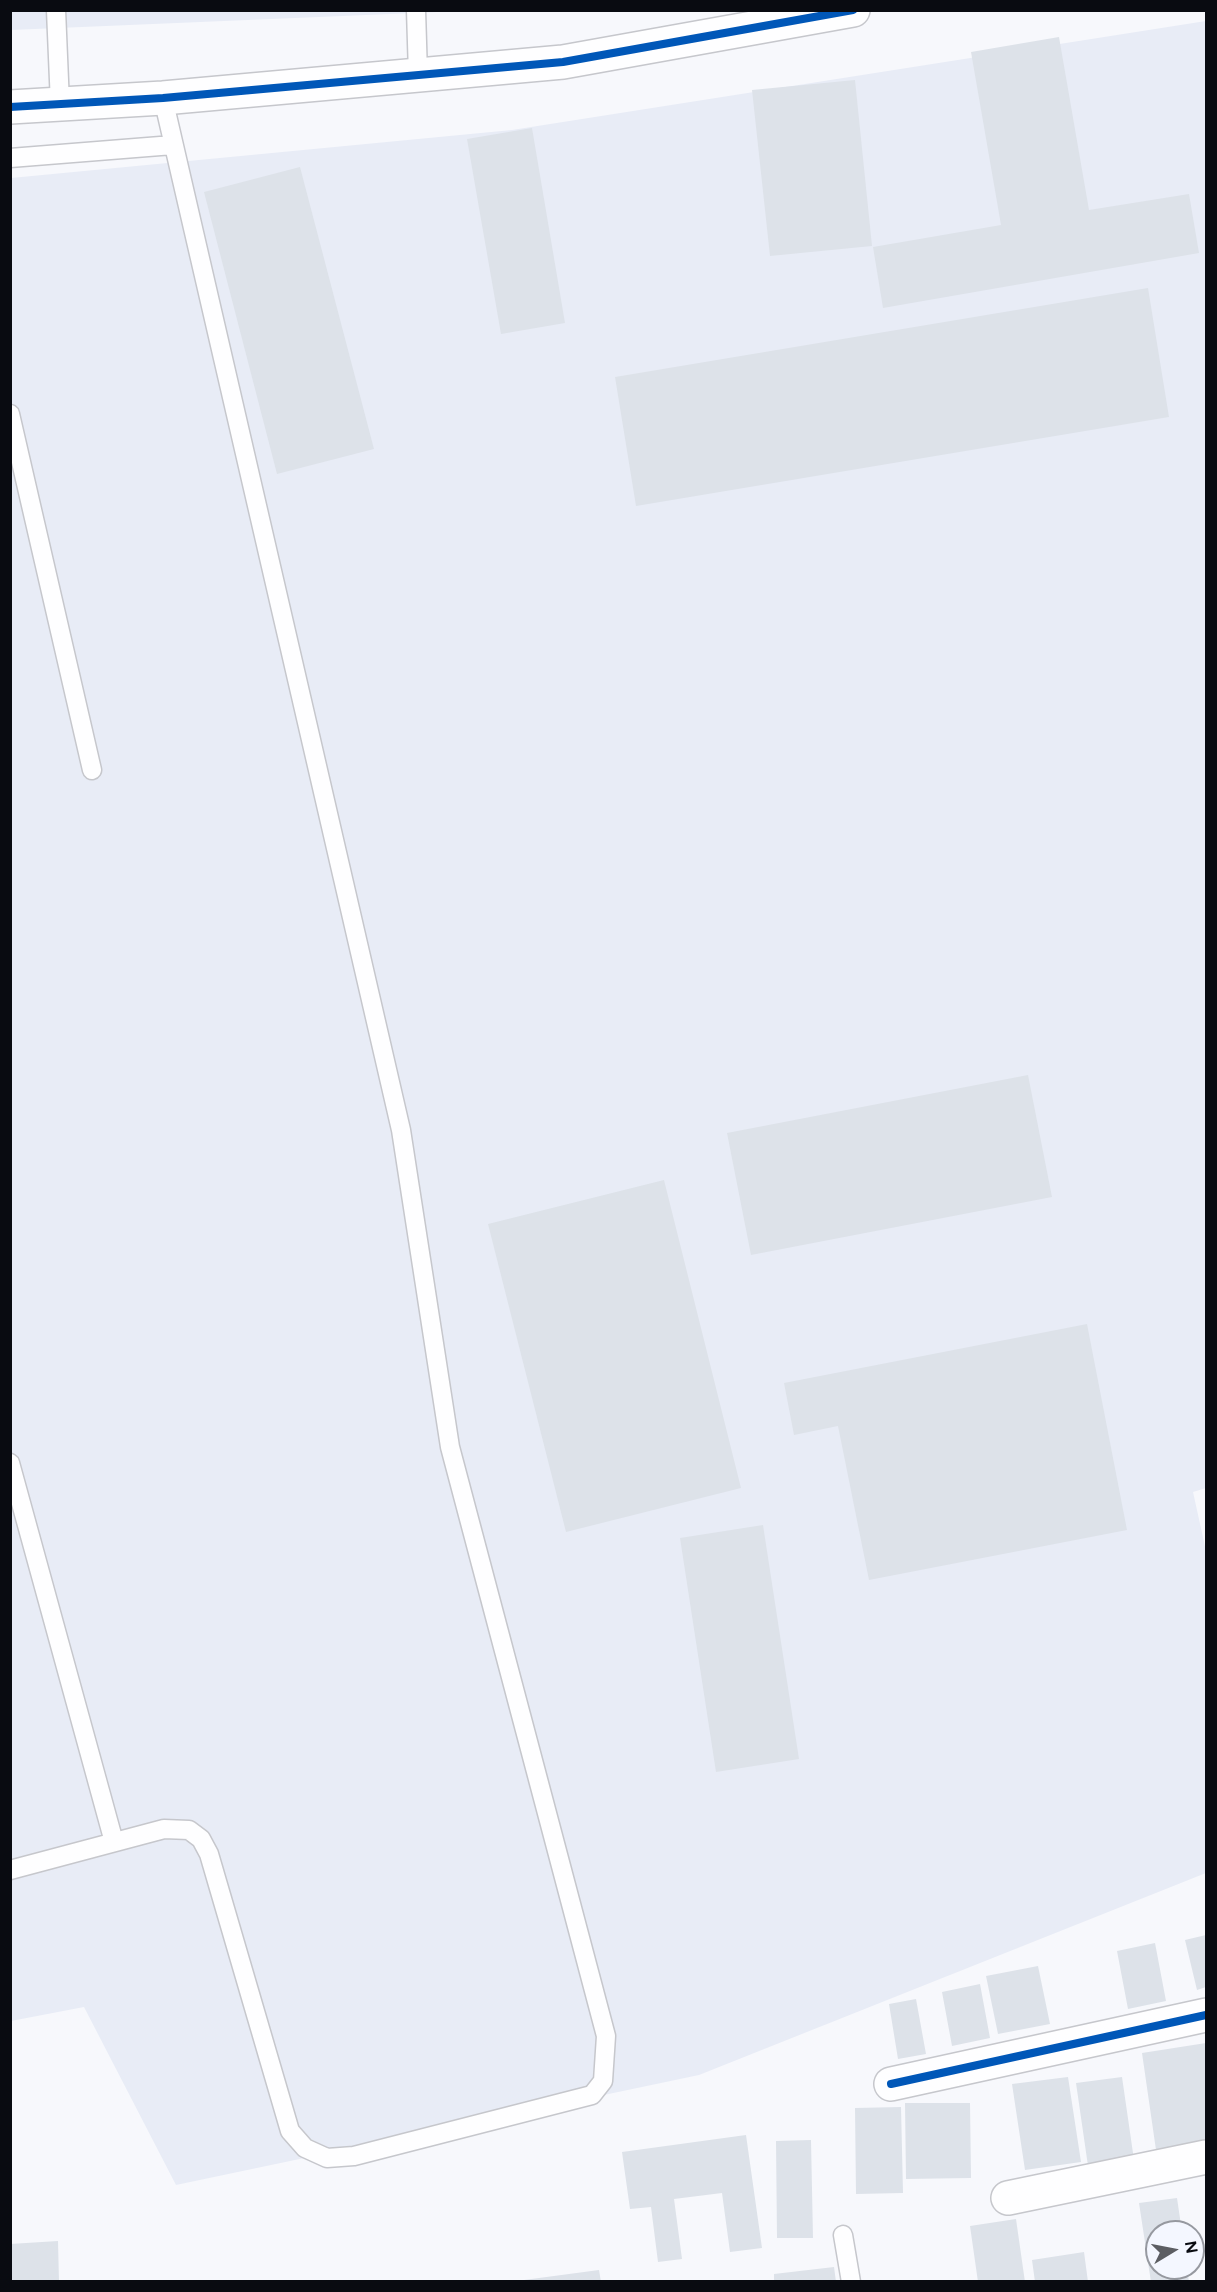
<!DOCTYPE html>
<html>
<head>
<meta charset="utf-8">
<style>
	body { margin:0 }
	#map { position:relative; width:1217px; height:2292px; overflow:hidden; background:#f7f8fc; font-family:Figtree,sans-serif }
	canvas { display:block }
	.frame { position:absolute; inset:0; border:12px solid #090b11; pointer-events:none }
	.north { position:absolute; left:1145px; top:2220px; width:60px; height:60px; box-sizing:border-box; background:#f4f7ff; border:2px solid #9699a0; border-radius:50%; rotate:80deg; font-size:16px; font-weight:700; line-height:24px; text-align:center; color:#090b11 }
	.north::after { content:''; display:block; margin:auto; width:21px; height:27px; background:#5c5e63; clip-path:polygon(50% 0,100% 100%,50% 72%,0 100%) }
</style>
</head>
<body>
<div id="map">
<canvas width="1217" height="2292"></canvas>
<div class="frame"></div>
<div class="north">N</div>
</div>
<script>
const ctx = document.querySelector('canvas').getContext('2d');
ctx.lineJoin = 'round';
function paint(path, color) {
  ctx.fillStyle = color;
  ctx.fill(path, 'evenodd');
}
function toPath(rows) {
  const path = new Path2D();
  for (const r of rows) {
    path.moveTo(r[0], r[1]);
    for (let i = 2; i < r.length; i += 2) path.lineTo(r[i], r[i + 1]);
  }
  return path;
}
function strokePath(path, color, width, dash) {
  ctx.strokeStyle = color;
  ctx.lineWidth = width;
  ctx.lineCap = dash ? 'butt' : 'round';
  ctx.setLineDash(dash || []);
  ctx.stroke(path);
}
const built = toPath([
	[461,10,461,11,11,30,10,11],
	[1206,21,1206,1488,1193,1492,1206,1551,1206,1873,699,2075,176,2185,84,2007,11,2021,11,178,512,130]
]);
const building = toPath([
	[1059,37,1089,210,1189,194,1199,253,883,308,873,247,1001,225,971,52],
	[855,80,872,246,770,256,752,90],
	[532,128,565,323,501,334,467,139],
	[300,167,374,449,277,474,204,192],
	[1148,288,1169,417,636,506,615,377],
	[1028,1075,1052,1197,751,1255,727,1133],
	[664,1180,741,1488,566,1532,488,1224],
	[1087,1324,1127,1530,869,1580,838,1426,794,1435,784,1383],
	[763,1525,799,1759,716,1772,680,1538],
	[1206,1935,1206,1987,1197,1990,1185,1940],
	[1155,1943,1166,2001,1128,2009,1117,1951],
	[1038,1966,1050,2024,998,2034,986,1976],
	[980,1984,990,2038,952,2046,942,1992],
	[916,1999,926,2054,898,2059,889,2004],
	[1206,2043,1206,2143,1156,2150,1142,2053],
	[1068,2077,1081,2162,1025,2170,1012,2084],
	[1122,2077,1134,2160,1088,2166,1076,2083],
	[905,2103,970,2103,971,2178,906,2179],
	[901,2107,903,2193,856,2194,855,2108],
	[746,2135,762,2248,730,2252,722,2193,674,2199,682,2259,658,2262,651,2207,630,2209,622,2152],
	[811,2140,813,2238,777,2238,776,2141],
	[1177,2198,1182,2232,1157,2232,1157,2268,1187,2268,1189,2282,1151,2282,1139,2203],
	[1016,2219,1025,2282,978,2282,970,2226],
	[58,2241,59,2282,10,2282,10,2244],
	[1084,2252,1088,2282,1035,2282,1032,2260],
	[834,2267,836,2282,774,2282,774,2274],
	[599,2270,601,2282,525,2282,524,2280]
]);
const service = toPath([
	[56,10,60,104],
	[416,10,418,75],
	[10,158,173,145],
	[10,414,92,770],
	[10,1463,114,1842],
	[10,1870,164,1829,189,1830,201,1839,209,1854,290,2131,305,2148,327,2158,354,2156,592,2095,603,2081,606,2036,450,1447,401,1130,163,98],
	[843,2235,851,2282]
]);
const minor = toPath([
	[891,2084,1206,2015],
	[1008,2198,1206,2157]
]);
const tertiary = toPath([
	[10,107,163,98,563,62,853,10]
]);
const cycleway = toPath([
	[10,107,163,98,563,62,853,10],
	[891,2084,1206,2015]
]);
paint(built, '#e8ecf6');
paint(building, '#dde2e9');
strokePath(service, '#c6c7cc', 21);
strokePath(minor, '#c6c7cc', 36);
strokePath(tertiary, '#c6c7cc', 36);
strokePath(service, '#fefeff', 18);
strokePath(minor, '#fefeff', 33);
strokePath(tertiary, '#fefeff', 33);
strokePath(cycleway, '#0057b8', 8);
</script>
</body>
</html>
